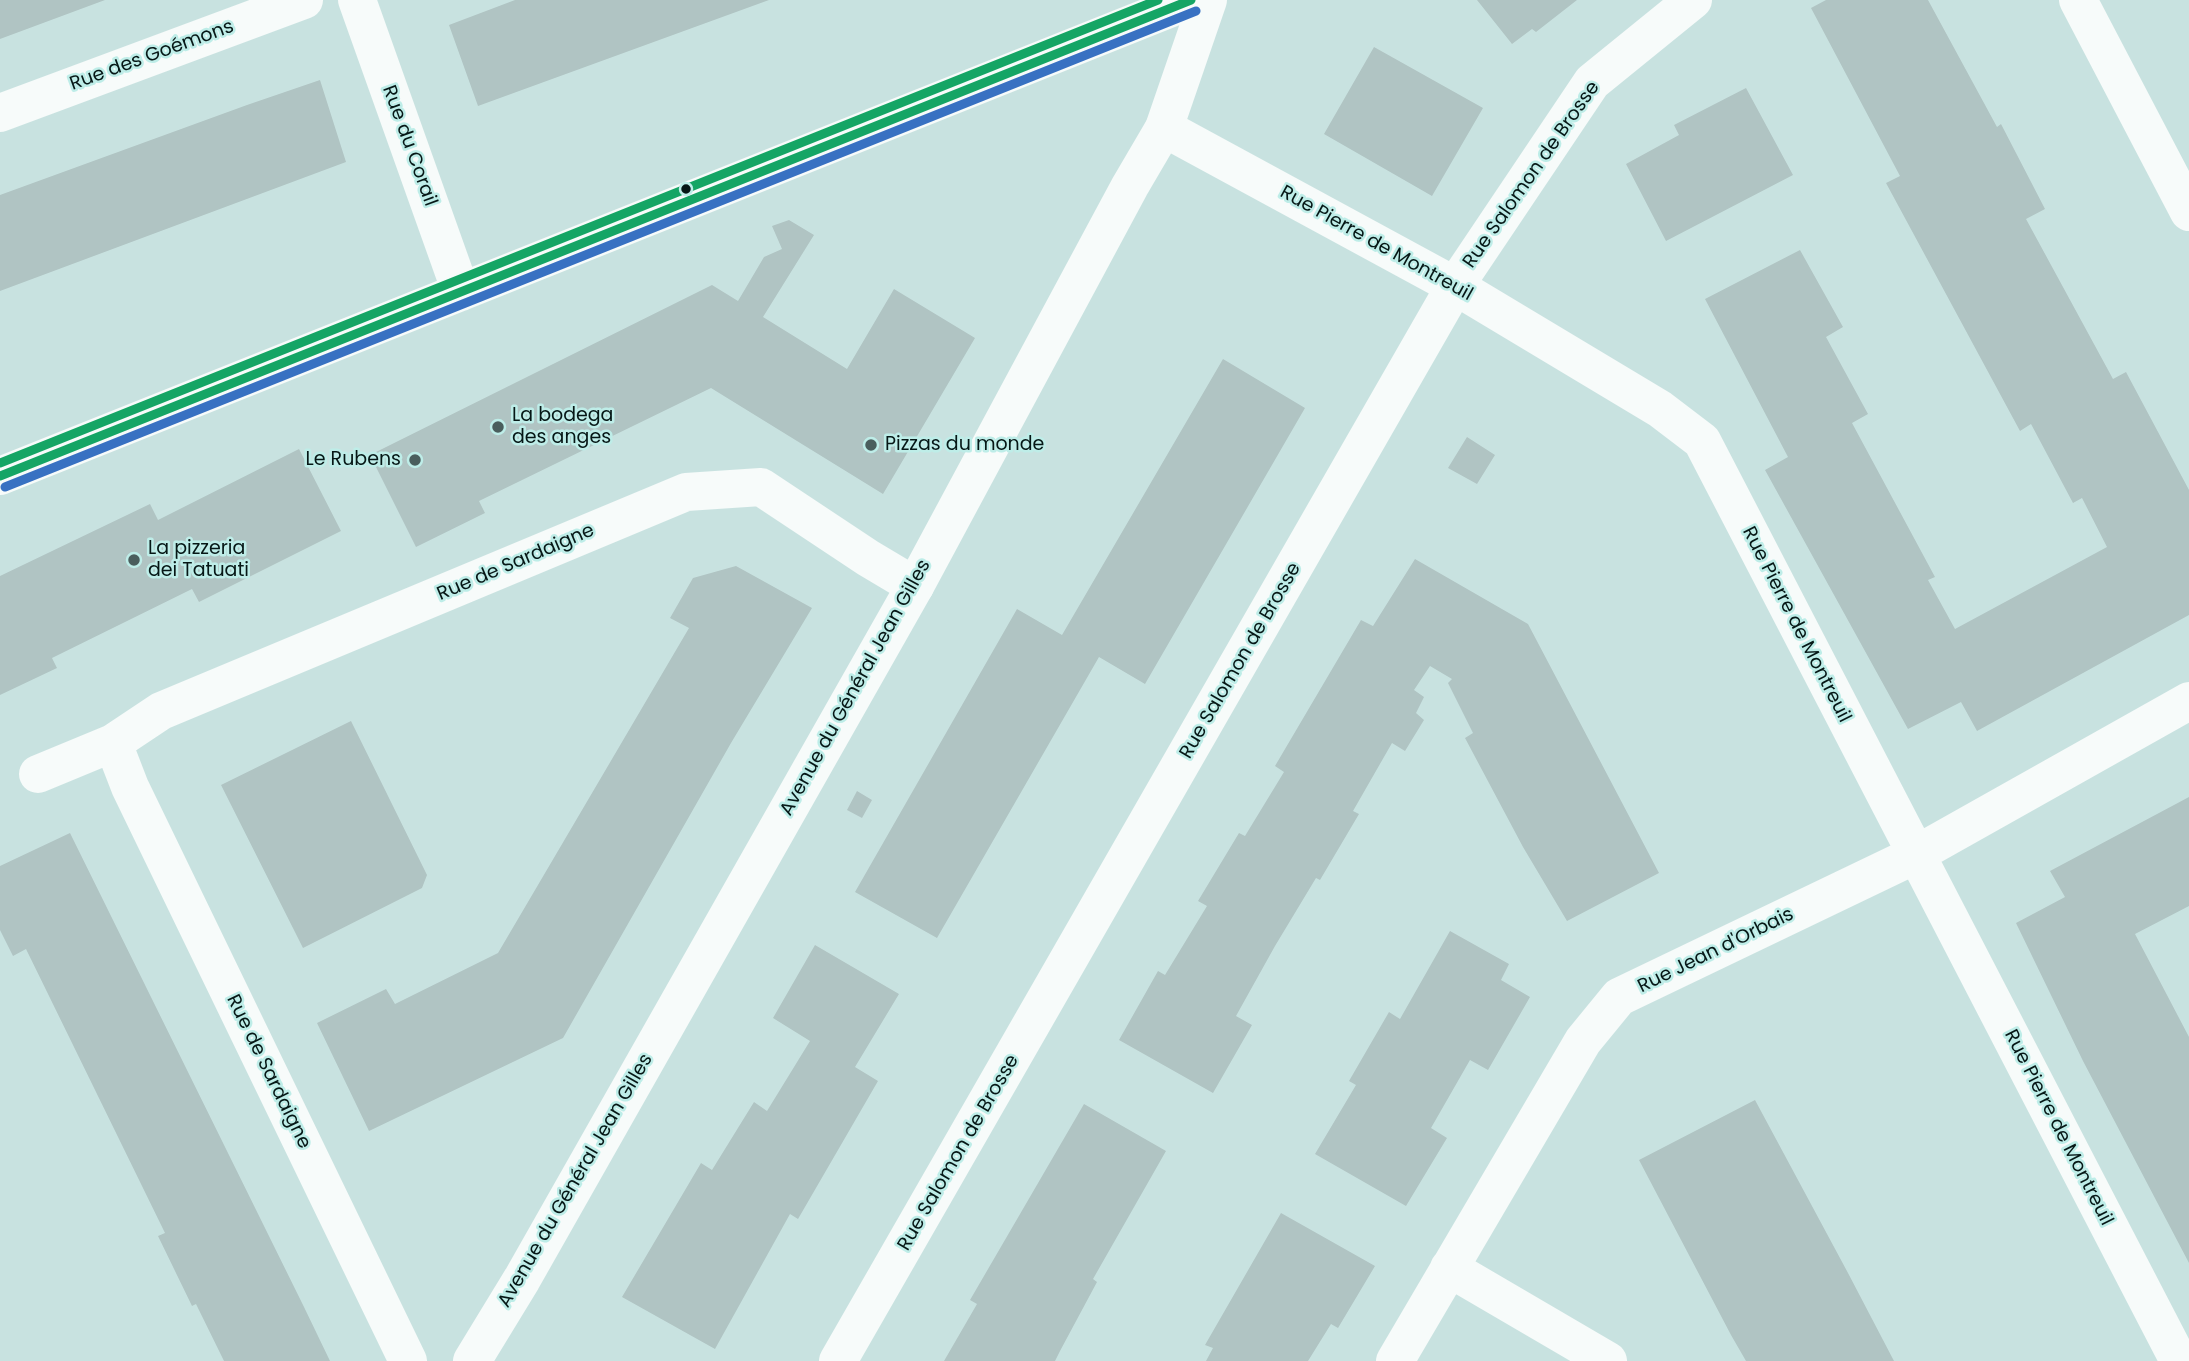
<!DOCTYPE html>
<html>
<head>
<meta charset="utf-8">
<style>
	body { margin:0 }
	canvas { display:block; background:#c8e2e0 }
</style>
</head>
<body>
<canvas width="2189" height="1361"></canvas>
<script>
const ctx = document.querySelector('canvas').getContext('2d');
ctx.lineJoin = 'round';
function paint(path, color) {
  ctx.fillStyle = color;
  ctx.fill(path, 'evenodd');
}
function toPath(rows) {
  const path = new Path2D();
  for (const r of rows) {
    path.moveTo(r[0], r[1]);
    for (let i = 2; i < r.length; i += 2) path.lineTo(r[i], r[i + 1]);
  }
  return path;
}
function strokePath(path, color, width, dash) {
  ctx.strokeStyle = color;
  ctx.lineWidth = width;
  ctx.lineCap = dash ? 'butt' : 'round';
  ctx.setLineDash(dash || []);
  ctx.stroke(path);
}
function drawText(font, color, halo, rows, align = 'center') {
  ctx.font = font + ' Poppins,sans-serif';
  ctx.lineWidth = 5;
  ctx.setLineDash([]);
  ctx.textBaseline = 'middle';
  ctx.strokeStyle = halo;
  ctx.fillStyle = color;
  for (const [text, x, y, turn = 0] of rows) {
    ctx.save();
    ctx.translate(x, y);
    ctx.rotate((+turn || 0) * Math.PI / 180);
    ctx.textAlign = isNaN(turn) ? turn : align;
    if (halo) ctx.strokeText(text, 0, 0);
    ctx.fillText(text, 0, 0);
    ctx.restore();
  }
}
const building = toPath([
	[0,0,105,0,0,39],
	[515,0,769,0,478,106,449,25],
	[1477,0,1577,0,1536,32,1532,29,1512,44],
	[1826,0,1928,0,1997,127,2001,124,2045,209,2026,219,2113,379,2126,372,2189,490,2189,615,1977,731,1961,702,1908,729,1765,470,1788,457,1705,299,1800,250,1843,327,1826,337,1868,414,1852,423,1935,577,1928,580,1955,629,2107,547,2082,498,2073,503,2031,424,2020,431,1886,183,1900,176,1811,8],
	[1374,47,1483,108,1432,196,1324,134],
	[320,80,346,162,0,291,0,195,247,105],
	[1746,88,1793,175,1666,241,1626,164,1679,135,1674,125],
	[789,220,814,235,763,317,847,369,894,289,975,338,883,494,711,388,479,501,485,513,416,547,370,455,712,285,738,301,764,257,782,249,772,226],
	[1223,359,1305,408,1145,684,1099,657,937,938,855,892,1017,609,1062,635],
	[1467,437,1495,455,1477,484,1448,468],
	[299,449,341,531,199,602,192,589,52,658,57,668,0,695,0,576,150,504,158,520],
	[1415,559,1528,624,1659,873,1567,921,1523,847,1465,738,1473,733,1448,683,1452,679,1430,666,1414,690,1424,697,1416,713,1424,720,1405,751,1392,743,1353,811,1359,814,1320,880,1316,878,1275,946,1236,1016,1252,1025,1213,1093,1119,1040,1158,971,1165,975,1207,906,1198,901,1239,833,1245,836,1284,772,1275,766,1361,620,1373,626],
	[736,566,812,608,731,743,563,1038,369,1131,317,1023,386,989,395,1004,498,953,689,628,670,618,693,578],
	[351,721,427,875,422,888,303,948,221,785],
	[857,791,872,800,862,818,847,810],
	[2189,797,2189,906,2135,934,2189,1037,2189,1263,2083,1061,2016,923,2065,897,2050,871],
	[70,833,304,1307,330,1361,224,1361,196,1304,192,1306,158,1236,165,1233,26,949,13,956,0,930,0,866],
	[1450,931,1509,964,1501,980,1530,997,1488,1070,1470,1060,1431,1128,1447,1138,1406,1206,1315,1154,1356,1085,1349,1081,1389,1012,1400,1019],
	[815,945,899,994,855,1067,878,1081,798,1219,790,1214,715,1349,622,1297,701,1163,712,1170,754,1102,767,1111,810,1041,773,1018],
	[1755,1100,1848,1273,1894,1361,1746,1361,1731,1335,1639,1160],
	[1084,1104,1166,1151,1093,1279,1097,1282,1060,1351,1055,1361,944,1361,977,1304,970,1300],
	[1281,1213,1375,1266,1338,1328,1331,1324,1308,1361,1206,1361,1213,1348,1205,1345]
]);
const minor = toPath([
	[357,0,461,292],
	[2078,0,2189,212],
	[0,113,304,0],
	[1164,128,1455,286,1660,409,1702,441,2179,1361],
	[0,476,1191,0],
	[38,774,113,743],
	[1449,1268,1608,1361],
	[408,1361,130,787,113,743,161,711,686,492,761,487,868,558,915,586],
	[838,1361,1455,286,1592,82,1693,0],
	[1395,1361,1583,1041,1619,997,1915,855,2189,701]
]);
const major = toPath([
	[472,1361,522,1279,915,586,1130,186,1164,128,1208,0]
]);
const bus1 = toPath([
	[0,476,1191,0]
]);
const bus2 = toPath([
	[5,487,1196,11]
]);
const bus3 = toPath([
	[0,463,1158,0]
]);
const markers = [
	[686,189,6,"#061716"],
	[498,427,7,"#4a5e5d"],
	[871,445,7,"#4a5e5d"],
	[415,460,7,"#4a5e5d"],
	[134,560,7,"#4a5e5d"]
];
const streetNames = [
	["Rue des Goémons",152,56,-20],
	["Rue du Corail",409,146,70],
	["Rue Salomon de Brosse",1532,175,-55],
	["Rue Pierre de Montreuil",1376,244,29],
	["Rue de Sardaigne",516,563,-23],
	["Rue Pierre de Montreuil",1796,625,63],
	["Rue Salomon de Brosse",1241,661,-60],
	["Avenue du Général Jean Gilles",856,688,-61],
	["Rue Jean d'Orbais",1716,951,-26],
	["Rue de Sardaigne",268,1072,64],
	["Rue Pierre de Montreuil",2058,1128,63],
	["Rue Salomon de Brosse",959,1153,-60],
	["Avenue du Général Jean Gilles",576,1181,-60]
];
const poiNames = [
	["La bodega",512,416],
	["des anges",512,438],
	["Pizzas du monde",885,445],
	["Le Rubens",401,460,"right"],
	["La pizzeria",148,549],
	["dei Tatuati",148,571]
];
paint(building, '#b0c4c3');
strokePath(minor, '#f7fbfa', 38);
strokePath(major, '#f7fbfa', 38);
strokePath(bus1, '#15a565', 9);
strokePath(bus2, '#3871c2', 9);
strokePath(bus3, '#15a565', 9);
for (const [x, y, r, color] of markers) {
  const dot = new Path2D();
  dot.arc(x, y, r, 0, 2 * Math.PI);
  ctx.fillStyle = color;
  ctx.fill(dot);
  strokePath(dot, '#beede8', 2.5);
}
drawText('19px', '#061716', '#beede8', streetNames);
drawText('19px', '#061716', '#beede8', poiNames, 'left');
</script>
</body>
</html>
